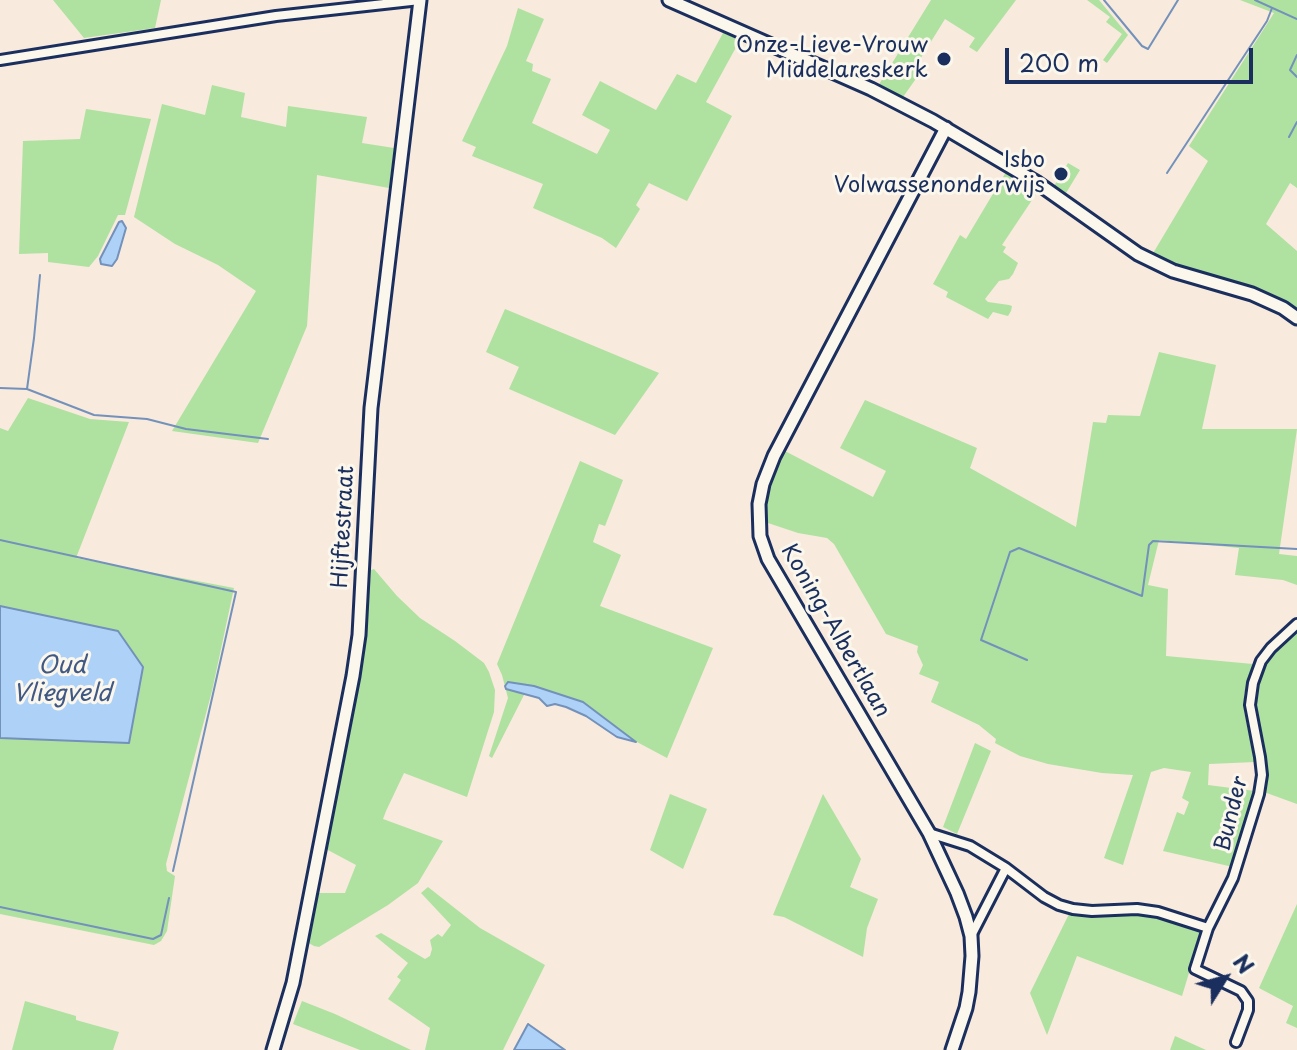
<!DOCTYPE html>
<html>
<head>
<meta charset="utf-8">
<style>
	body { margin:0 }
	#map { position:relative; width:1297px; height:1050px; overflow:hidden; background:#f8eadd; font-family:"Playpen Sans",sans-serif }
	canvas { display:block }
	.north { position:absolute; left:1185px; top:938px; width:80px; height:80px; -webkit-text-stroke:6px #fbf7ec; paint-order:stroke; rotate:53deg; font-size:22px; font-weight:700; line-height:32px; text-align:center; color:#1b2f5e }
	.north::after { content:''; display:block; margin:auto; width:28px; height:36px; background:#1b2f5e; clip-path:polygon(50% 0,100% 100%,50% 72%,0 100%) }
	.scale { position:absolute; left:1005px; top:48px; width:248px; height:36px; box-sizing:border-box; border:4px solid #1b2f5e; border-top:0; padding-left:10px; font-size:24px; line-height:28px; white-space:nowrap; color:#1b2f5e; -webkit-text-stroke:6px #fbf7ec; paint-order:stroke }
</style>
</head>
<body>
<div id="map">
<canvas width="1297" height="1050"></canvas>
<div class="north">N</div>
<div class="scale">200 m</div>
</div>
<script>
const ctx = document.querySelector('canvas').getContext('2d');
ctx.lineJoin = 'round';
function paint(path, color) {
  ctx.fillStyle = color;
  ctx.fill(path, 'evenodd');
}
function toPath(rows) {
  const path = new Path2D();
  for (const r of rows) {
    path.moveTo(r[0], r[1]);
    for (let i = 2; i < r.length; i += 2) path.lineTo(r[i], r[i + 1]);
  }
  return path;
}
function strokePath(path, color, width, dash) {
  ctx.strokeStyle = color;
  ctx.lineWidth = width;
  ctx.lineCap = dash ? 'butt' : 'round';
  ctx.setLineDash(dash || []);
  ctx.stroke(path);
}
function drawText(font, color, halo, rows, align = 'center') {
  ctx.font = font + ' "Playpen Sans",sans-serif';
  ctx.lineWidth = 6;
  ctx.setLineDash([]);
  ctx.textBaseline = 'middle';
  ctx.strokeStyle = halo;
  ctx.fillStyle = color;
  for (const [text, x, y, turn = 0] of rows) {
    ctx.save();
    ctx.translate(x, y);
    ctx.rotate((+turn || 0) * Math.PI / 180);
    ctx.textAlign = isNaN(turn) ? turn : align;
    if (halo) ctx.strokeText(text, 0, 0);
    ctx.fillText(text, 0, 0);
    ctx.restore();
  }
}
const green = toPath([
	[53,0,161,0,155,28,84,38],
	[931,0,1016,0,977,52,969,47,975,38,945,19,914,69,920,73,903,97,878,86],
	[1087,0,1099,0,1128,35,1107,63,1103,60,1122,34,1106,22,1110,17],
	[1240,0,1297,0,1297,188,1290,183,1266,224,1297,251,1297,308,1256,290,1187,269,1152,255,1208,161,1189,146,1274,13],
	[518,8,544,19,526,61,533,64,532,71,551,79,532,123,597,154,610,130,582,115,600,81,656,110,677,74,696,83,723,33,740,40,706,102,732,116,687,201,649,183,636,205,640,209,616,248,602,238,533,208,543,184,472,156,476,147,462,141,507,46],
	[212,85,245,93,241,117,286,127,288,106,367,117,362,143,394,148,389,188,317,175,307,326,258,443,172,431,256,291,218,265,175,244,134,217,162,104,205,115],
	[86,109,151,119,125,215,118,215,98,256,89,267,48,262,48,253,19,254,23,141,80,139],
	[1068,163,1080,170,1066,193,1054,186],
	[1006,172,1038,191,1002,245,1006,247,1003,252,1018,263,1013,274,1009,279,999,281,985,299,988,302,1009,305,1012,306,1011,311,1008,316,993,312,988,319,946,297,948,292,933,284,960,235,966,239],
	[505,309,659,373,615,435,509,389,519,367,486,352],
	[1159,352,1216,365,1202,429,1297,429,1279,554,1297,556,1297,585,1283,580,1235,575,1239,548,1159,540,1148,585,1168,589,1166,656,1253,664,1244,695,1244,711,1255,762,1209,764,1208,785,1255,791,1233,867,1163,851,1177,812,1184,815,1189,802,1182,798,1191,772,1164,768,1151,772,1123,865,1104,858,1133,775,1102,773,1048,764,1020,756,995,743,996,739,979,725,931,702,939,682,919,674,923,665,917,652,918,646,886,634,834,544,827,538,798,533,765,522,765,501,776,466,783,450,873,497,886,471,840,448,865,400,977,448,970,468,1076,527,1093,422,1106,423,1108,415,1140,416],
	[28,398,90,419,129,422,76,558,234,588,212,691,166,864,167,871,175,876,167,931,161,941,154,945,0,914,0,738,129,743,118,631,0,606,0,428,8,431],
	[580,461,623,480,605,526,599,524,593,542,621,555,600,606,713,648,667,758,575,709,526,691,492,758,489,756,508,698,502,675,497,664],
	[374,569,397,596,420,618,455,641,484,663,489,672,495,690,494,712,467,797,404,773,386,811,383,819,443,841,418,883,388,905,319,947,314,946,307,942,317,893,345,893,356,865,326,849,363,656,371,570],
	[1297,631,1297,804,1264,792,1266,761,1255,711,1254,695,1265,665,1280,646],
	[975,743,991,751,957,834,943,827],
	[670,794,707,809,683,869,650,850],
	[823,794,861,859,850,887,878,899,867,928,863,957,784,917,773,915],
	[428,887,480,928,545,965,503,1050,425,1050,430,1028,388,999,401,980,397,977,408,963,375,936,381,933,425,959,430,956,432,949,430,940,438,934,442,937,451,925,421,893],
	[1297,904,1297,1028,1286,1023,1293,1006,1259,988],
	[1143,913,1202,930,1182,996,1077,956,1047,1035,1030,993,1069,914,1090,916],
	[25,1001,76,1016,76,1020,119,1032,113,1050,12,1050],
	[302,1001,335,1014,411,1050,360,1050,293,1024],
	[1175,1036,1206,1050,1170,1050]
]);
const water = toPath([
	[122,221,126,228,117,259,112,266,101,264,100,259,119,222,122,221],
	[0,606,118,631,143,667,129,743,0,738,0,606],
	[508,682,534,686,583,702,636,742,617,737,586,716,566,707,555,704,547,706,539,698,506,689,505,686,508,682],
	[528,1024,565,1050,514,1050,528,1024]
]);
const stream = toPath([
	[1104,0,1142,46,1148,49,1178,0],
	[1255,0,1297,19],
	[1297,55,1290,70,1297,77],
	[1289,137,1297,122],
	[1167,173,1267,21,1272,8],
	[0,388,27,389,94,415,147,419,186,429,268,439],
	[27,389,34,338,40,275],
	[0,540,236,592,173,871],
	[1027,660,981,640,1010,552,1019,548,1142,596,1149,545,1153,541,1297,549],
	[0,907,153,939,161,935,169,898]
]);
const street = toPath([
	[0,60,276,16,420,0],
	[929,833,970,846,1006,868,1044,897,1059,905,1073,909,1092,911,1137,909,1158,912,1208,928],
	[971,936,1006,868],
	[1236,1042,1248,1010,1248,1001,1241,991,1195,969,1208,928,1233,878,1259,794,1262,775,1260,757,1250,705,1253,683,1261,661,1271,648,1297,624]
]);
const secondary = toPath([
	[669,0,871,89,933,121,1036,182,1138,254,1173,271,1252,294,1283,308,1297,318],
	[946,128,774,456,763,484,759,504,760,536,768,559,929,833,957,893,966,917,971,936,972,956,969,992,966,1008,952,1050],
	[273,1050,293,983,353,676,359,635,371,408,420,0]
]);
const markers = [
	[944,59,8,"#1b2f5e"],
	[1061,174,8,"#1b2f5e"]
];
const poiNames = [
	["Onze-Lieve-Vrouw",928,46],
	["Middelareskerk",928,71],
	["Isbo",1045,161],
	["Volwassenonderwijs",1045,186]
];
const streetNames = [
	["Hijftestraat",344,527,-87],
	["Koning-Albertlaan",835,631,60],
	["Bunder",1232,814,-76]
];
const waterNames = [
	["Oud",62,666],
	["Vliegveld",62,694]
];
paint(green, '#afe1a1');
paint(water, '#aed2f7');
strokePath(water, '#7391ba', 2);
strokePath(stream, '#7391ba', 2);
strokePath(street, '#1b2f5e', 14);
strokePath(secondary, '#1b2f5e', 17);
strokePath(street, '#fbf7ec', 8);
strokePath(secondary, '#fbf7ec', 11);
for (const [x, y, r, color] of markers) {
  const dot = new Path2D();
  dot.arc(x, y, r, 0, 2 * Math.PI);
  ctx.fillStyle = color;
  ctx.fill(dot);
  strokePath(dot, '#fbf7ec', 3);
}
drawText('22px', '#1b2f5e', '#fbf7ec', poiNames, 'right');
drawText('22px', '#1b2f5e', '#fbf7ec', streetNames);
drawText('italic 24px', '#405884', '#fbf7ec', waterNames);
</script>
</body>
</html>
